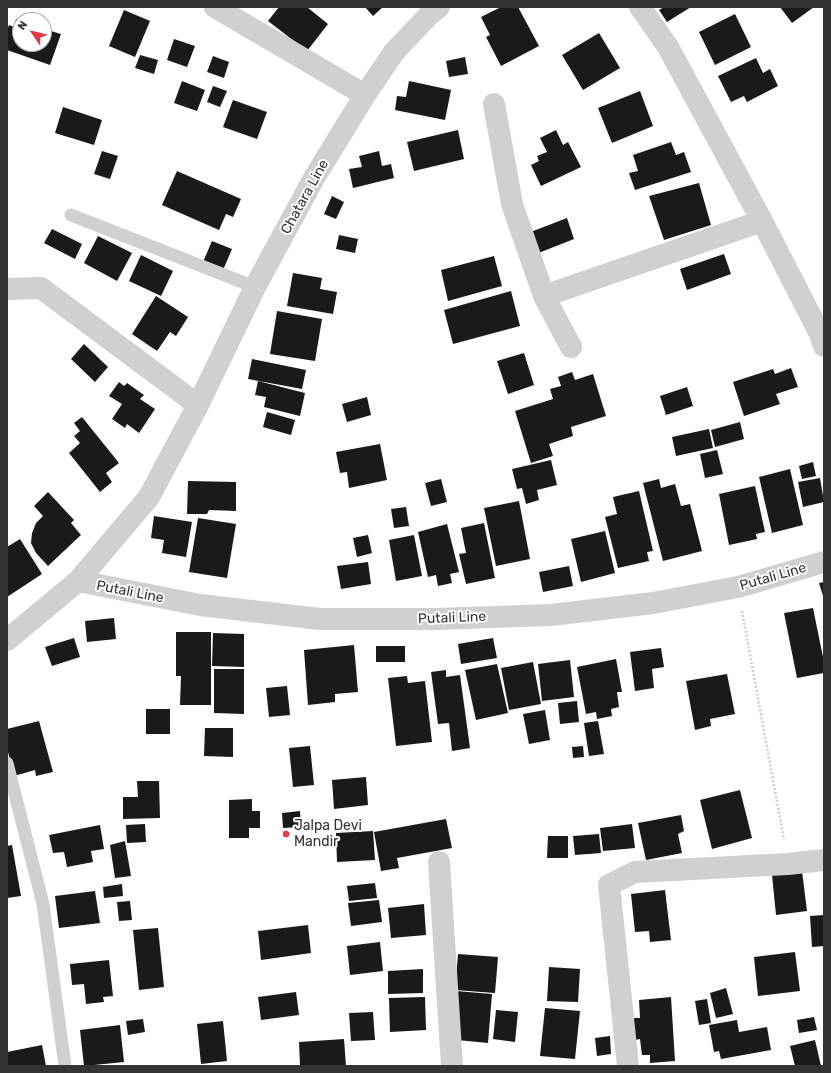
<!DOCTYPE html>
<html>
<head>
<meta charset="utf-8">
<style>
	body { margin:0 }
	#map { position:relative; width:831px; height:1073px; overflow:hidden; background:#fff; font-family:Rubik,sans-serif }
	canvas { display:block }
	.frame { position:absolute; inset:0; border:8px solid #333; pointer-events:none }
	.north { position:absolute; left:12px; top:12px; width:40px; height:40px; box-sizing:border-box; background:#fff; border:1px solid #adadad; border-radius:50%; rotate:305deg; font-size:11px; font-weight:700; line-height:16px; text-align:center; color:#333 }
	.north::after { content:''; display:block; margin:auto; width:14px; height:18px; background:#e63946; clip-path:polygon(50% 0,100% 100%,50% 72%,0 100%) }
</style>
</head>
<body>
<div id="map">
<canvas width="831" height="1073"></canvas>
<div class="frame"></div>
<div class="north">N</div>
</div>
<script>
const ctx = document.querySelector('canvas').getContext('2d');
ctx.lineJoin = 'round';
function paint(path, color) {
  ctx.fillStyle = color;
  ctx.fill(path, 'evenodd');
}
function toPath(rows) {
  const path = new Path2D();
  for (const r of rows) {
    path.moveTo(r[0], r[1]);
    for (let i = 2; i < r.length; i += 2) path.lineTo(r[i], r[i + 1]);
  }
  return path;
}
function strokePath(path, color, width, dash) {
  ctx.strokeStyle = color;
  ctx.lineWidth = width;
  ctx.lineCap = dash ? 'butt' : 'round';
  ctx.setLineDash(dash || []);
  ctx.stroke(path);
}
function drawText(font, color, halo, rows, align = 'center') {
  ctx.font = font + ' Rubik,sans-serif';
  ctx.lineWidth = 4;
  ctx.setLineDash([]);
  ctx.textBaseline = 'middle';
  ctx.strokeStyle = halo;
  ctx.fillStyle = color;
  for (const [text, x, y, turn = 0] of rows) {
    ctx.save();
    ctx.translate(x, y);
    ctx.rotate((+turn || 0) * Math.PI / 180);
    ctx.textAlign = isNaN(turn) ? turn : align;
    if (halo) ctx.strokeText(text, 0, 0);
    ctx.fillText(text, 0, 0);
    ctx.restore();
  }
}
const building = toPath([
	[279,7,307,7,328,24,307,51,268,21],
	[365,7,383,7,373,16],
	[501,7,518,7,539,46,501,66,486,37,490,35,481,17],
	[664,7,691,7,667,22,659,10],
	[780,7,814,7,792,23],
	[124,10,150,21,135,57,109,46],
	[735,14,751,47,715,65,699,32],
	[16,19,20,20,20,44,44,44,44,29,61,34,50,65,7,50,7,30,9,25,14,27],
	[599,33,620,68,583,90,562,55],
	[174,39,195,46,187,67,167,60],
	[140,55,158,60,154,74,135,68],
	[213,56,229,62,224,78,207,72],
	[465,57,468,74,449,77,446,61],
	[756,58,763,73,770,69,778,86,747,102,744,96,731,102,718,76],
	[182,81,205,90,197,111,174,103],
	[409,81,451,90,445,120,395,110,397,96,406,97],
	[213,86,227,91,220,107,207,102],
	[640,91,653,126,612,143,598,108],
	[233,100,267,112,257,139,223,127],
	[63,107,102,120,94,145,55,133],
	[458,130,464,159,414,171,407,142],
	[556,130,563,145,568,142,581,167,541,186,531,165,539,161,537,156,547,152,540,138],
	[671,142,676,155,684,152,691,172,635,190,629,173,638,171,633,155],
	[102,151,118,156,110,179,94,174],
	[379,151,382,166,391,164,394,178,353,188,349,169,362,167,359,156],
	[177,171,241,199,233,217,226,214,219,230,162,205],
	[699,183,711,225,664,240,649,196],
	[332,196,344,202,336,219,324,214],
	[567,218,574,239,536,254,528,233],
	[52,229,82,244,75,259,44,243],
	[339,235,358,239,355,253,336,249],
	[98,236,132,253,117,281,84,263],
	[212,241,232,249,223,270,203,262],
	[724,254,731,274,687,290,680,269],
	[141,255,173,271,161,296,129,281],
	[494,256,502,286,448,301,441,270],
	[293,273,322,278,320,289,337,292,333,314,287,306],
	[511,291,520,326,453,344,444,310],
	[156,296,188,317,176,336,170,332,157,351,132,334],
	[277,311,322,319,315,361,270,354],
	[84,344,108,367,95,382,71,359],
	[524,353,534,385,508,394,497,361],
	[252,359,306,370,302,389,248,379],
	[791,368,798,387,776,394,780,404,744,416,733,382,773,369,775,374],
	[572,372,575,380,593,374,606,416,571,427,573,436,549,444,553,456,531,463,515,411,553,399,550,389,561,386,558,377],
	[258,381,305,393,300,416,264,407,266,397,255,395],
	[119,382,124,386,127,383,144,395,140,399,155,409,139,433,127,424,125,428,112,419,122,404,109,396],
	[687,387,693,406,666,415,660,396],
	[367,397,371,415,347,422,342,404],
	[267,412,295,420,291,435,263,427],
	[82,417,119,463,106,473,112,482,100,492,69,453,80,443,74,436,80,431,74,423],
	[740,422,744,439,715,447,711,430],
	[709,429,713,448,676,456,672,437],
	[380,444,387,480,349,488,347,472,340,473,336,452],
	[717,450,723,474,705,478,700,454],
	[551,460,557,485,537,490,539,500,526,504,522,488,517,489,512,469],
	[813,462,816,476,802,479,799,466],
	[790,469,803,525,772,533,759,477],
	[820,478,824,502,803,507,798,482],
	[441,479,447,502,431,506,425,483],
	[659,479,661,488,675,484,681,506,690,504,702,551,663,561,643,483],
	[188,481,236,482,236,511,209,510,207,514,187,514],
	[755,486,765,532,756,534,757,539,729,545,719,494],
	[639,491,653,551,647,552,649,561,618,568,605,517,617,514,613,497],
	[48,492,74,520,71,523,81,535,48,566,36,553,31,543,32,533,36,523,43,516,34,506],
	[519,501,530,559,496,566,484,508],
	[406,507,409,526,394,528,391,509],
	[154,516,192,522,186,557,162,553,164,540,151,538],
	[198,518,236,524,227,578,189,572],
	[484,523,495,578,466,584,459,554,466,553,461,528],
	[447,524,459,572,450,574,452,583,438,586,436,575,428,577,418,532],
	[605,531,615,573,581,582,571,539],
	[368,535,372,553,357,557,353,538],
	[414,535,422,576,396,581,389,540],
	[20,539,42,574,7,597,7,547],
	[368,562,371,584,341,589,337,566],
	[569,566,573,586,543,592,539,572],
	[824,582,824,599,819,583],
	[813,608,824,662,824,673,797,678,784,613],
	[114,618,116,639,87,642,85,621],
	[176,632,211,632,211,705,180,705,181,676,176,676],
	[213,633,244,634,244,667,212,666],
	[74,638,80,657,52,666,45,647],
	[493,638,497,658,461,664,458,644],
	[354,645,358,692,335,694,335,702,308,705,304,650],
	[376,646,405,646,405,662,376,662],
	[661,648,664,667,652,669,654,688,635,691,630,652],
	[616,659,622,692,617,692,619,707,611,709,612,716,597,719,596,712,586,714,577,667],
	[570,660,574,697,542,701,538,664],
	[533,662,541,704,509,710,501,668],
	[497,664,508,713,476,720,465,670],
	[214,669,244,669,244,714,214,713],
	[446,670,446,677,460,675,470,748,452,751,449,723,438,724,431,672],
	[727,674,735,714,710,719,711,726,695,730,686,681],
	[407,676,408,683,425,681,432,742,396,746,388,678],
	[287,686,290,715,269,717,266,688],
	[577,701,579,722,560,724,558,703],
	[146,709,170,709,170,734,146,734],
	[545,710,550,740,529,744,523,714],
	[39,721,53,772,36,776,35,770,14,776,7,748,7,729],
	[598,721,604,754,589,756,584,723],
	[205,728,233,728,233,757,204,756],
	[310,746,314,785,293,787,289,748],
	[583,746,584,757,573,758,572,747],
	[366,777,368,805,334,809,332,780],
	[137,781,159,781,160,818,123,819,123,797,138,797],
	[740,790,752,838,712,849,700,800],
	[252,799,252,811,260,811,260,828,249,828,249,838,229,838,229,800],
	[300,811,301,827,283,828,282,813],
	[681,815,684,831,678,834,682,853,646,860,638,823],
	[446,819,452,848,397,858,399,868,381,871,374,832],
	[145,824,146,842,127,843,126,825],
	[632,824,635,848,603,851,600,828],
	[100,825,104,849,91,851,93,862,67,867,64,852,53,853,49,835],
	[373,831,375,860,337,862,336,833],
	[599,834,601,853,575,855,573,836],
	[548,836,568,836,568,858,547,858],
	[125,841,131,876,115,878,110,845],
	[12,845,21,896,7,898,7,846],
	[802,871,807,911,776,915,772,875],
	[375,883,377,898,349,901,347,886],
	[122,884,123,896,104,898,103,887],
	[665,890,671,940,650,942,649,931,635,932,631,894],
	[95,891,100,923,59,928,55,896],
	[379,900,382,922,351,926,348,903],
	[130,901,132,920,119,921,117,902],
	[424,904,426,935,391,938,388,908],
	[824,915,824,946,812,947,810,916],
	[308,925,311,953,261,960,258,931],
	[158,928,164,987,139,990,133,930],
	[380,942,383,971,350,975,347,946],
	[795,952,800,991,758,996,754,957],
	[458,954,498,957,495,993,455,990],
	[109,960,113,996,103,997,104,1002,86,1004,84,984,72,985,70,964],
	[549,967,580,969,578,1002,547,1001],
	[423,969,423,993,388,994,388,971],
	[726,988,733,1014,716,1018,710,993],
	[456,991,492,994,488,1043,457,1040],
	[296,992,299,1015,261,1020,258,997],
	[425,997,426,1030,390,1032,389,998],
	[671,997,675,1061,650,1063,650,1055,642,1055,640,1039,635,1040,633,1018,640,1018,639,1000],
	[707,999,711,1023,699,1025,695,1001],
	[545,1008,580,1011,575,1059,540,1056],
	[496,1010,518,1012,515,1042,493,1039],
	[373,1012,375,1040,351,1041,349,1013],
	[814,1017,817,1030,799,1033,797,1020],
	[143,1019,145,1032,128,1035,126,1021],
	[737,1020,739,1032,767,1027,771,1050,721,1059,719,1051,714,1052,709,1025],
	[223,1021,227,1061,201,1064,197,1024],
	[120,1025,124,1062,84,1066,80,1030],
	[610,1036,611,1054,597,1056,595,1038],
	[344,1039,346,1066,300,1066,299,1042],
	[815,1040,821,1066,795,1066,790,1046],
	[42,1045,46,1066,7,1066,7,1052]
]);
const path = toPath([
	[742,611,784,840]
]);
const lane = toPath([
	[71,215,255,287],
	[7,763,43,904,65,1066]
]);
const street = toPath([
	[215,7,365,95],
	[640,7,668,47,762,221,820,334,824,346],
	[494,104,512,204,544,296,571,347],
	[7,289,41,288,198,405],
	[544,296,762,221],
	[78,581,200,605,320,619,437,619,551,615,653,603,738,587,824,562],
	[7,640,78,581,149,497,198,405,255,287,314,178,365,95,394,52,430,14,439,7],
	[439,862,452,1066],
	[628,1066,609,885,635,872,788,864,824,860]
]);
const markers = [
	[286,834,4,"#e63946"]
];
const streetNames = [
	["Chatara Line",305,197,-61],
	["Putali Line",773,577,-16],
	["Putali Line",130,592,11],
	["Putali Line",452,618,-2]
];
const poiNames = [
	["Jalpa Devi",294,826],
	["Mandir",294,842]
];
paint(building, '#1a1a1a');
strokePath(path, '#cdcdcd', 2.5, [2, 2]);
strokePath(lane, '#d0d0d0', 13);
strokePath(street, '#d0d0d0', 22);
for (const [x, y, r, color] of markers) {
  const dot = new Path2D();
  dot.arc(x, y, r, 0, 2 * Math.PI);
  ctx.fillStyle = color;
  ctx.fill(dot);
  strokePath(dot, '#fff', 1.5);
}
drawText('14px', '#333', '#fff', streetNames);
drawText('14px', '#333', '#fff', poiNames, 'left');
</script>
</body>
</html>
